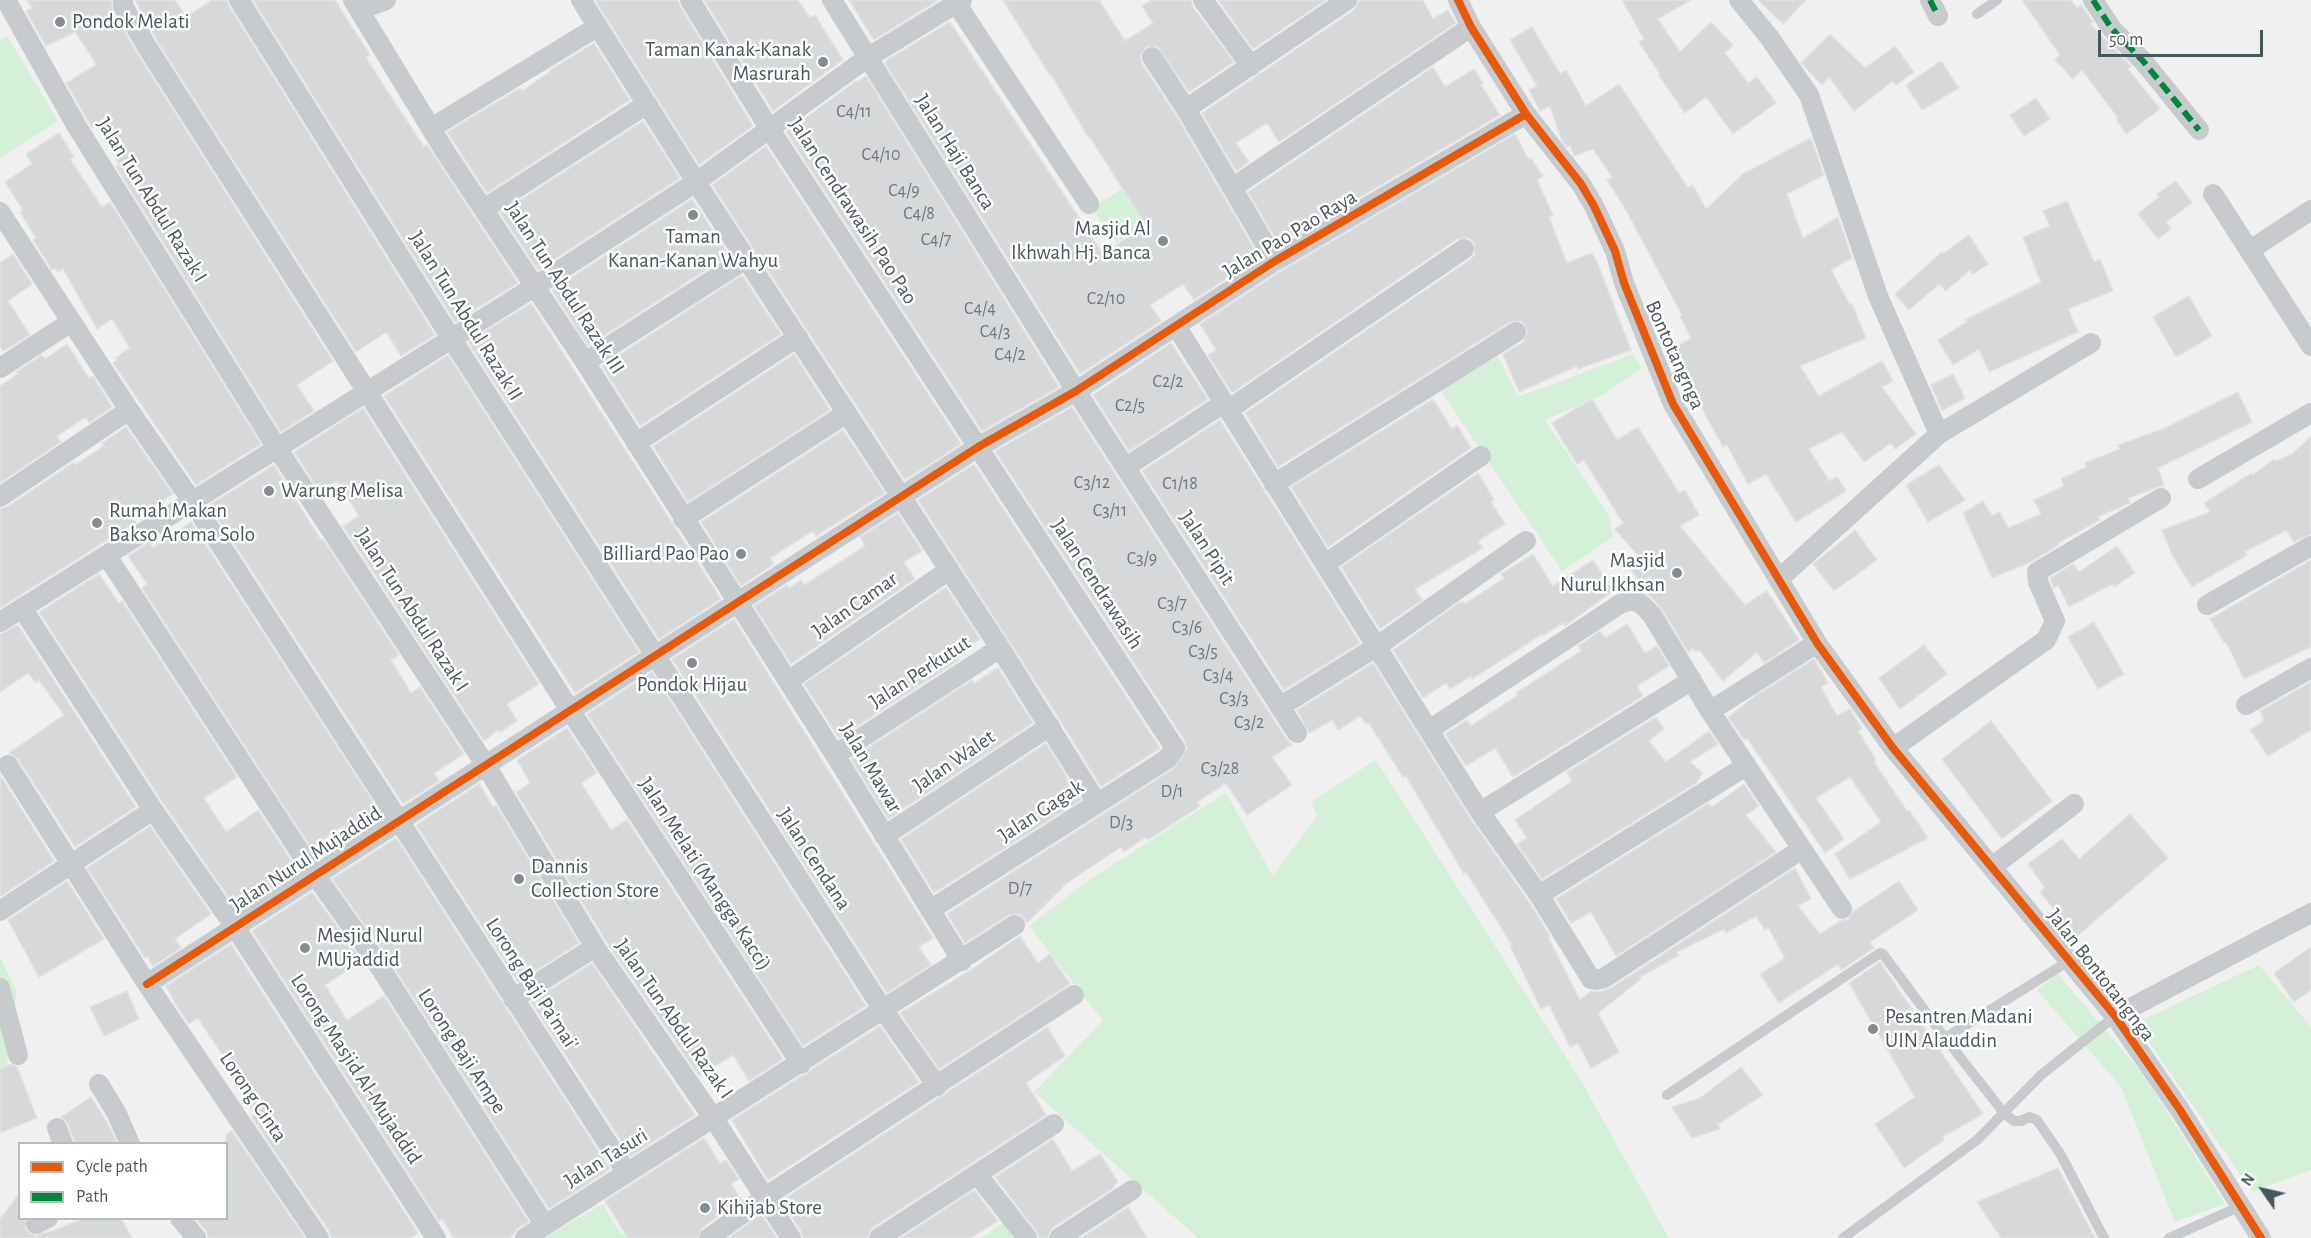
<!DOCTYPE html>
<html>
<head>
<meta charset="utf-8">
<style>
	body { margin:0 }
	#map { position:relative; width:2311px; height:1238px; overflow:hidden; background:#f1f0f0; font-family:"Alegreya Sans",sans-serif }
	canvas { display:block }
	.legend { position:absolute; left:18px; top:1142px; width:210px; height:78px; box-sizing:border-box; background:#fff; border:2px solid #b5bcbe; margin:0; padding:8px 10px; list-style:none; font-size:18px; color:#47585d }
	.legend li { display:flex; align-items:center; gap:12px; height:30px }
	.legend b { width:30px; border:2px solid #b5bcbe }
	.north { position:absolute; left:2233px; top:1160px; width:60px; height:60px; -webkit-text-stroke:4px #fff; paint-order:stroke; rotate:304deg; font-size:16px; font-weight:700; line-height:24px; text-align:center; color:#47585d }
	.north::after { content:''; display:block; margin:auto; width:21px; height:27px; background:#47585d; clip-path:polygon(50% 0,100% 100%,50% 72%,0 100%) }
	.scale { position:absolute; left:2098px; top:30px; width:165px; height:27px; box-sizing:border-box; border:3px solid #47585d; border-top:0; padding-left:8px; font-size:18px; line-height:21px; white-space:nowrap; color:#47585d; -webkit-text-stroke:4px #fff; paint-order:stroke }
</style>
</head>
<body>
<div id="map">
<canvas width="2311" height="1238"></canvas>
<ul class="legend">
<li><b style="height:8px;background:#e8590c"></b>Cycle path</li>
<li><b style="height:8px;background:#00873e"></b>Path</li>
</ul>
<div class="north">N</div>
<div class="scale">50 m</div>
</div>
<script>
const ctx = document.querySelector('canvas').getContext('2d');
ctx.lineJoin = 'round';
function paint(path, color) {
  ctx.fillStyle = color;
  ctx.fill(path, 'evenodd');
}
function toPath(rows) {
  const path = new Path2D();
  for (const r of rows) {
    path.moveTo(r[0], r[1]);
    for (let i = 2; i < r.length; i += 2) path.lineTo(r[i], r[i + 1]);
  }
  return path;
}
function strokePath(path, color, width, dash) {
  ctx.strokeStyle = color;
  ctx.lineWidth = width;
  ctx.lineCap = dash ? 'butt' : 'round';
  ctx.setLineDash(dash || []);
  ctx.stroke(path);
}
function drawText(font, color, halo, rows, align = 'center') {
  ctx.font = font + ' "Alegreya Sans",sans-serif';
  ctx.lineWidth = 5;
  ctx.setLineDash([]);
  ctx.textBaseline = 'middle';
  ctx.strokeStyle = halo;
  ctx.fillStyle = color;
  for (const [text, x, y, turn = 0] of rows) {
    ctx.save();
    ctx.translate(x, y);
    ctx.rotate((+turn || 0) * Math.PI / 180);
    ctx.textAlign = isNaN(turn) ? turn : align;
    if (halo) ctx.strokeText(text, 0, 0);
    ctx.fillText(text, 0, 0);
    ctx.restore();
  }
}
const green = toPath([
	[7,36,58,121,0,158,0,41],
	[1125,187,1148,222,1117,243,1091,208],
	[1633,354,1642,369,1602,395,1545,420,1609,516,1613,537,1562,571,1439,388,1498,356,1518,397],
	[1376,760,1580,1079,1669,1238,1198,1238,1034,1092,1103,1021,1029,926,1090,879,1226,793,1273,876,1317,816,1311,802],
	[0,957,17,991,0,1111],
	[2259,965,2311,1027,2311,1170,2252,1192,2136,1023],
	[2058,974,2145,1077,2225,1204,2175,1222,2121,1087,2037,990],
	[685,1198,707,1238,543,1238,603,1204,621,1235],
	[1007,1219,1022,1238,982,1238]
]);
const building = toPath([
	[27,0,111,0,113,12,139,56,333,361,297,385,314,411,281,432,116,167,120,165,96,126,92,128,66,83,96,65,95,62,75,32,46,46,26,11,32,8,27,0],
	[135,0,175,0,186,17,212,0,227,0,229,6,435,335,401,356,386,332,356,352,159,44,135,0],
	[253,0,335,0,370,55,366,58,401,112,424,147,427,145,518,283,455,322,253,0],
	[595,0,678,0,680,6,753,126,699,165,595,0],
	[704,0,798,0,810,18,815,15,843,60,773,111,704,0],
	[849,0,936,0,937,1,874,40,849,0],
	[1003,0,1099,0,1125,41,1153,23,1142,6,1152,0,1191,0,1193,7,1234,62,1189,92,1158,47,1146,47,1140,57,1142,64,1176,115,1259,257,1194,300,1183,284,1150,305,1161,321,1080,374,885,63,887,60,950,22,1103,254,1146,225,1089,136,1088,137,1052,76,1051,77,1003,0],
	[1218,0,1326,0,1253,49,1218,0],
	[1359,0,1423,0,1433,19,1448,10,1456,23,1279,142,1267,123,1236,143,1249,162,1236,171,1202,113,1354,10,1359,0],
	[1622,0,1691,0,1658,19,1680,52,1711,22,1733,45,1725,53,1748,83,1757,77,1776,103,1733,134,1706,97,1685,113,1659,76,1660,74,1639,42,1644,39,1622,0],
	[1758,0,1806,0,1783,24,1758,0],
	[2022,0,2071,0,2077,8,2081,5,2093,22,2090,24,2128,63,2131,66,2128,69,2160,109,2126,134,2116,119,2118,118,2082,70,2073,79,2055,60,2060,55,2022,0],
	[1532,27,1560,74,1566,70,1586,106,1619,84,1688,188,1693,185,1706,209,1743,174,1811,138,1824,175,1787,194,1803,238,1838,217,1852,258,1831,270,1850,305,1852,304,1866,338,1800,366,1819,396,1882,361,1893,381,1882,387,1916,434,1895,449,1891,443,1864,462,1842,432,1809,449,1829,481,1837,477,1846,491,1796,522,1766,474,1748,484,1727,445,1723,447,1686,379,1680,381,1668,359,1679,353,1676,347,1691,338,1680,316,1682,315,1627,212,1607,180,1612,177,1593,149,1574,156,1570,145,1567,147,1562,141,1550,106,1540,111,1529,90,1537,86,1510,40,1532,27],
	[1830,34,1865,68,1895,46,1914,72,1896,85,1893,81,1854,111,1829,77,1822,85,1801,63,1830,34],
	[594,43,630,100,487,193,447,132,520,88,522,91,551,71,550,70,594,43],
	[1941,61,1959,88,1922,110,1906,85,1941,61],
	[1433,67,1445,87,1474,69,1483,83,1481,85,1500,115,1279,245,1248,192,1433,67],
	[866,76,1059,387,982,431,786,132,856,81,857,82,866,76],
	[2036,98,2050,119,2024,136,2010,115,2036,98],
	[643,121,680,178,538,270,500,213,643,121],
	[59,133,74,157,70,159,102,207,110,202,261,444,196,485,113,363,117,360,115,358,130,348,112,319,97,329,63,269,58,272,55,268,52,270,33,240,36,238,20,212,23,210,5,182,32,164,26,154,59,133],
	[1515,134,1529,160,1531,158,1543,176,1537,180,1553,215,1549,217,1567,263,1592,253,1597,262,1631,350,1578,369,1577,366,1519,392,1503,354,1523,342,1528,331,1521,321,1510,322,1278,467,1245,413,1471,259,1475,254,1474,243,1469,238,1457,239,1232,393,1208,355,1216,350,1200,324,1281,271,1515,134],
	[766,146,961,444,905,480,712,185,766,146],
	[2176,181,2192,203,2166,222,2171,229,2158,239,2138,214,2159,197,2157,194,2176,181],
	[692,199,729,255,588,346,552,290,692,199],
	[2067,201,2094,262,2100,259,2113,291,2068,309,2078,332,1989,372,1979,349,1953,365,1938,340,1967,322,1965,320,2041,282,2023,237,2050,226,2043,211,2067,201],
	[1969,235,1988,264,1973,274,1970,270,1946,291,1939,284,1909,310,1895,294,1942,252,1944,253,1969,235],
	[13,254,32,284,8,301,30,335,3,351,0,346,0,263,13,254],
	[742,275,781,334,640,426,602,366,742,275],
	[2189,296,2212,336,2176,357,2153,317,2189,296],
	[531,303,721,599,659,639,468,342,531,303],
	[1171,343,1208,399,1129,451,1093,395,1171,343],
	[67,344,89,378,93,376,112,407,89,423,86,417,57,436,61,442,0,483,0,386,18,374,16,372,42,355,45,359,67,344],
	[794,354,830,410,688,502,653,446,794,354],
	[448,355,639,652,575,693,384,396,448,355],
	[1953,374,1965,398,1942,411,1931,385,1953,374],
	[2238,392,2252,422,2158,468,2164,485,2128,498,2130,503,2098,517,2100,520,2058,543,2059,545,2031,562,1992,578,1963,513,1983,501,1992,516,2000,512,2008,528,2041,514,2034,500,2064,486,2061,479,2086,467,2085,463,2120,449,2118,445,2163,429,2238,392],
	[1433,399,1452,429,1457,425,1471,448,1328,547,1291,487,1433,399],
	[1592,399,1617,440,1638,427,1679,493,1685,490,1699,515,1680,526,1745,605,1767,591,1799,640,1764,663,1757,652,1723,681,1699,650,1696,652,1693,648,1688,652,1662,609,1648,594,1630,568,1642,560,1615,529,1623,523,1584,460,1577,464,1552,423,1592,399],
	[1072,407,1287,740,1292,744,1272,757,1292,785,1247,815,1226,783,1197,802,1200,806,1148,840,1146,837,1124,852,1121,847,1067,883,1027,923,1020,914,1009,915,965,943,947,914,1173,769,1187,749,1185,741,995,451,1072,407],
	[363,408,539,684,507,704,517,721,500,732,498,730,484,741,343,526,359,516,337,481,320,492,294,452,363,408],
	[1220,420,1360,643,1284,690,1142,471,1220,420],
	[126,427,173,494,134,520,136,522,0,608,0,509,7,507,74,462,75,465,104,446,102,443,126,427],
	[843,430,885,493,816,536,813,531,770,558,774,564,741,586,701,522,843,430],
	[2311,436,2311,534,2294,542,2286,530,2245,552,2247,555,2192,587,2172,555,2162,530,2210,512,2204,503,2252,473,2253,475,2274,459,2276,461,2292,454,2311,436],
	[974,464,1160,748,1101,787,1060,720,918,500,974,464],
	[274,465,321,540,323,539,399,655,391,660,411,693,420,687,464,754,434,773,439,781,403,804,209,505,274,465],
	[1939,465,1965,500,1928,522,1906,485,1939,465],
	[1478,473,1494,500,1491,502,1505,524,1478,541,1483,548,1415,589,1422,600,1380,629,1341,567,1478,473],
	[898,513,922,551,904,562,915,579,791,664,754,606,787,585,789,588,801,580,804,585,865,546,860,537,898,513],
	[191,522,383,817,351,838,343,826,311,848,142,588,147,584,128,556,150,542,153,548,191,522],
	[1855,530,1877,560,1834,591,1813,564,1855,530],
	[2117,546,2135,573,2114,587,2112,584,2069,607,2058,585,2054,588,2050,578,2073,564,2079,572,2117,546],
	[1533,554,1553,586,1593,560,1613,591,1565,626,1563,623,1542,636,1541,635,1472,679,1471,676,1450,689,1446,683,1423,698,1393,650,1457,604,1463,601,1465,604,1504,578,1501,574,1533,554],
	[2311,560,2311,647,2244,679,2226,642,2224,643,2210,619,2311,560],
	[99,574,119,603,122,601,237,777,204,798,226,832,258,810,299,872,238,911,163,803,39,612,99,574],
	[946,587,980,639,956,654,959,660,839,738,804,684,946,587],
	[734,619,933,938,919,947,931,965,887,993,672,659,734,619],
	[2094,622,2124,674,2098,689,2068,637,2094,622],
	[1627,624,1645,653,1657,646,1669,666,1637,686,1643,696,1513,777,1495,748,1466,766,1445,734,1467,720,1471,726,1518,695,1516,693,1581,651,1578,646,1600,631,1605,638,1627,624],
	[18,625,136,807,75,847,18,759,9,753,64,715,39,680,36,683,28,673,0,692,0,634,18,625],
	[1924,645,1947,674,1900,709,1879,678,1924,645],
	[1814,659,1828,683,1821,687,1837,716,1850,709,1862,729,1858,731,1876,760,1874,762,1907,811,1909,810,1928,838,1850,879,1835,854,1881,822,1850,777,1816,798,1844,839,1825,853,1747,738,1744,740,1728,717,1755,696,1814,659],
	[1373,663,1470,818,1529,902,1550,936,1548,937,1580,1000,1591,991,1599,992,1611,988,1795,868,1811,899,1798,906,1820,934,1840,921,1848,919,1853,912,1899,881,1918,910,1870,942,1874,948,1841,970,1838,964,1779,1003,1760,974,1785,958,1768,927,1765,930,1756,916,1726,933,1724,929,1677,952,1679,955,1640,977,1641,979,1598,1013,1619,1052,1591,1068,1578,1043,1570,1047,1549,1005,1541,1009,1510,946,1512,945,1466,872,1464,874,1406,776,1403,777,1369,723,1366,724,1360,716,1338,730,1332,720,1309,733,1297,710,1373,663],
	[998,668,1033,723,888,819,851,759,972,680,974,683,998,668],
	[652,672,866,1006,803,1046,587,714,652,672],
	[2311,682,2311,730,2268,756,2250,730,2264,721,2260,711,2311,682],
	[1656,717,1664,729,1649,741,1666,762,1709,731,1718,744,1690,762,1703,773,1696,783,1542,879,1517,844,1527,838,1515,820,1572,781,1567,772,1656,717],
	[1991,721,2052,801,2002,839,1942,759,1991,721],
	[567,728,597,773,581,783,611,830,627,820,783,1059,749,1081,733,1055,699,1076,605,940,516,792,530,783,517,760,567,728],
	[1046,743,1081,800,934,893,901,839,1046,743],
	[0,775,54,861,0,897,0,775],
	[479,784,493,807,496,805,579,943,518,982,416,825,479,784],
	[1744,784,1759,806,1746,815,1776,852,1616,956,1591,912,1571,923,1556,899,1709,803,1712,807,1744,784],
	[2130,814,2168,858,2076,937,2040,892,2045,888,2028,864,2062,839,2079,859,2130,814],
	[150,826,211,914,175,939,181,948,153,966,147,956,145,958,87,868,150,826],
	[396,838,610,1169,549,1209,382,949,332,879,396,838],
	[67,881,104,939,39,977,8,920,67,881],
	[312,892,362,961,325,985,347,1020,384,996,529,1222,518,1228,510,1238,454,1238,442,1219,439,1221,252,931,312,892],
	[1020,936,1038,963,1050,954,1070,984,939,1069,900,1013,969,971,1020,936],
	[231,944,418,1233,411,1238,331,1238,329,1231,252,1118,254,1113,236,1087,239,1085,220,1057,223,1055,211,1038,198,1018,189,1024,177,1007,166,986,231,944],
	[2311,947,2311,990,2294,1002,2274,973,2311,947],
	[1880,962,1983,1114,1942,1137,1944,1140,1904,1168,1875,1124,1915,1097,1849,983,1880,962],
	[592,963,695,1115,631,1156,531,1002,592,963],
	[127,991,139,1019,104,1036,90,1007,127,991],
	[880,1026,919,1082,768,1180,732,1120,801,1076,807,1074,812,1069,880,1026],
	[1047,1027,1065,1056,1026,1083,1046,1115,872,1228,867,1238,803,1238,801,1231,781,1201,1047,1027],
	[11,1064,17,1067,37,1118,0,1133,0,1069,11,1064],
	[1741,1067,1763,1095,1718,1124,1720,1129,1692,1138,1672,1107,1700,1098,1741,1067],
	[91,1097,107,1122,117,1143,75,1143,68,1124,61,1117,91,1097],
	[232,1131,305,1238,208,1238,206,1231,196,1218,226,1218,226,1134,232,1131],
	[704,1138,720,1164,726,1160,739,1179,731,1184,741,1200,702,1228,697,1238,628,1238,605,1201,704,1138],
	[1053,1139,1072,1171,1100,1154,1118,1182,1114,1185,1115,1187,1052,1228,1047,1238,1039,1238,1036,1231,995,1177,1053,1139],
	[2058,1168,2095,1238,2001,1238,1977,1202,2058,1168],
	[974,1190,998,1221,971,1238,901,1238,974,1190],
	[20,1193,20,1218,26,1218,25,1229,30,1234,36,1236,50,1231,51,1232,84,1218,121,1218,132,1238,0,1238,0,1219,20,1193],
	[1128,1207,1147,1238,1081,1238,1128,1207],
	[761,1214,777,1238,729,1238,761,1214]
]);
const service = toPath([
	[1977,14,1997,0],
	[1945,1038,2069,961],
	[1667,1095,1880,953,1883,954,1945,1038,2004,1113,2014,1121,2021,1121,2029,1117,2037,1120,2061,1155,2104,1238],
	[1843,1238,1977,1140,2041,1075,2115,1016],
	[2169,1238,2241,1206]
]);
const minor = toPath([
	[6,0,76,125,277,448,485,764,595,947,714,1119,791,1238],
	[123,0,123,6,149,50,570,710,801,1064],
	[239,0,451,338,884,1011,937,1086],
	[353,0,446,153,585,362,835,755,962,961],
	[581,0,696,182,1000,648,1097,803],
	[690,0,769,128,1175,748,1167,759,930,910],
	[832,0,1076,391,1297,733],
	[954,0,1089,204],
	[1203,0,1251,66],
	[1458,0,1471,27,1526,114,1581,184,1594,206,1615,251,1624,283,1673,404,1817,643,1893,748,2115,1016,2180,1110,2261,1238],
	[1739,0,1769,37,1809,95,1878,296,1939,434],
	[1930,0,1938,16],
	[2093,0,2112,29,2143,61,2199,130],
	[359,10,386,0],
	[1152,57,1186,109,1275,261],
	[1186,109,1347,0],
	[431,128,597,27],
	[1232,188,1471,27],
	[2213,194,2311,346],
	[484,209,647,104],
	[0,212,129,410,192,501,627,1173],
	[2250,250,2311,210],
	[1176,326,1480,812,1539,895,1591,979,1596,980,1604,978,1802,849],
	[585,362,747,258],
	[0,368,71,322],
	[1228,410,1464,249],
	[636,443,798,337],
	[1126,467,1224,403],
	[2198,479,2311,413],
	[1274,484,1516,332],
	[0,497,129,410],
	[683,519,847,413],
	[107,556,315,875,372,955,545,1225],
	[1325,564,1481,456],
	[1779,579,1939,434,2091,343],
	[2207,605,2311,546],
	[22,608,153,810,235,927,436,1238],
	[0,622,534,287,696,182,867,58,962,0],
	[788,681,949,570],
	[2246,705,2311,668],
	[1281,706,1376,647,1526,541],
	[1710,711,1817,643],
	[1429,730,1620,604,1630,600,1640,603,1652,615,1710,711,1842,909],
	[1893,748,2046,640,2055,621,2038,582,2037,572,2161,498],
	[835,755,1000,648],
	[8,765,147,984,319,1238],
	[1480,812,1692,680],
	[884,836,1050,726],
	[1992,867,2074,804],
	[1539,895,1746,766],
	[0,911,153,810],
	[147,984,978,447,1076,391,1275,261,1526,114],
	[0,988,18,1055],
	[513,999,595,947],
	[2115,1016,2311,913],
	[99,1084,117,1114,130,1144],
	[57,1128,63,1144],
	[977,1174,1027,1238],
	[180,1218,196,1238],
	[36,1224,48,1218],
	[525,1238,1015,925],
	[709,1238,765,1197,1074,995],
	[879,1238,1054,1124],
	[1059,1238,1132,1190]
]);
const quiet = toPath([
	[1930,0,1938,16],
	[2093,0,2112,29,2143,61,2199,130]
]);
const cycleway = toPath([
	[1458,0,1471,27,1526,114,1581,184,1594,206,1615,251,1624,283,1673,404,1817,643,1893,748,2115,1016,2180,1110,2261,1238],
	[147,984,978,447,1076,391,1275,261,1526,114]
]);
const markers = [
	[60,22,6,"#828d90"],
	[823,62,6,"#828d90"],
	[693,215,6,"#828d90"],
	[1163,241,6,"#828d90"],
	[269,491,6,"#828d90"],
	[97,523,6,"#828d90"],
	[741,554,6,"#828d90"],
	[1677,573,6,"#828d90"],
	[692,663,6,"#828d90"],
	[519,879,6,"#828d90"],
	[305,948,6,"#828d90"],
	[1873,1029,6,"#828d90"],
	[705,1208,6,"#828d90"]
];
const numberNames = [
	["C4/11",854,112],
	["C4/10",881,155],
	["C4/9",904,191],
	["C4/8",919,214],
	["C4/7",936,240],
	["C2/10",1106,299],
	["C4/4",980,309],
	["C4/3",995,332],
	["C4/2",1010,355],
	["C2/2",1168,382],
	["C2/5",1130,406],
	["C3/12",1092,483],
	["C1/18",1180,484],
	["C3/11",1110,511],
	["C3/9",1142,559],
	["C3/7",1172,604],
	["C3/6",1187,628],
	["C3/5",1203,652],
	["C3/4",1218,676],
	["C3/3",1234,699],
	["C3/2",1249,723],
	["C3/28",1220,769],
	["D/1",1172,792],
	["D/3",1121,823],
	["D/7",1020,889]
];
const poiNames = [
	["Pondok Melati",72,22],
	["Taman Kanak-Kanak",811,50,"right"],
	["Masrurah",811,74,"right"],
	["Masjid Al",1151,229,"right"],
	["Ikhwah Hj. Banca",1151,253,"right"],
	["Taman",693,237,"center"],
	["Kanan-Kanan Wahyu",693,261,"center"],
	["Warung Melisa",281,491],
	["Rumah Makan",109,511],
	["Bakso Aroma Solo",109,535],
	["Billiard Pao Pao",729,554,"right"],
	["Masjid",1665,561,"right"],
	["Nurul Ikhsan",1665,585,"right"],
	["Pondok Hijau",692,685,"center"],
	["Dannis",531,867],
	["Collection Store",531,891],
	["Mesjid Nurul",317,936],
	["MUjaddid",317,960],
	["Pesantren Madani",1885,1017],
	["UIN Alauddin",1885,1041],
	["Kihijab Store",717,1208]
];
const streetNames = [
	["Jalan Haji Banca",955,152,58],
	["Jalan Tun Abdul Razak I",152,200,58],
	["Jalan Cendrawasih Pao Pao",853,211,57],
	["Jalan Pao Pao Raya",1290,234,-31],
	["Jalan Tun Abdul Razak III",565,288,57],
	["Jalan Tun Abdul Razak II",466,316,58],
	["Bontotangnga",1675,355,66],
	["Jalan Pipit",1207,548,57],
	["Jalan Cendrawasih",1097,584,57],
	["Jalan Camar",855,605,-35],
	["Jalan Tun Abdul Razak I",412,610,57],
	["Jalan Perkutut",920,672,-33],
	["Jalan Walet",954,761,-34],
	["Jalan Mawar",871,768,59],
	["Jalan Gagak",1041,811,-33],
	["Jalan Nurul Mujaddid",306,859,-33],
	["Jalan Cendana",814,859,57],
	["Jalan Melati (Mangga Kacci)",705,874,57],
	["Jalan Bontotangnga",2101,975,52],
	["Lorong Baji Pa'mai'",532,984,57],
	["Jalan Tun Abdul Razak I",674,1019,55],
	["Lorong Baji Ampe",462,1051,57],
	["Lorong Masjid Al-Mujaddid",356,1069,57],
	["Lorong Cinta",253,1097,56],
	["Jalan Tasuri",606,1158,-32]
];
paint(green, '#d4f0d8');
paint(building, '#d7d8d9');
strokePath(building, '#e2e2e3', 1.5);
strokePath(service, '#c8cbcd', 10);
strokePath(minor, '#c8cbcd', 20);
strokePath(quiet, '#00873e', 6, [12, 6]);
strokePath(cycleway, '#e8590c', 8);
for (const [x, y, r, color] of markers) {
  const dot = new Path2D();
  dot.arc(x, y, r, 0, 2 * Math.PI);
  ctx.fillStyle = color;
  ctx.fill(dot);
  strokePath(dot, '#fff', 2);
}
drawText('18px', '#6c797d', null, numberNames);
drawText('21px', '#47585d', '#fff', poiNames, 'left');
drawText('21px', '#47585d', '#fff', streetNames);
</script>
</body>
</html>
